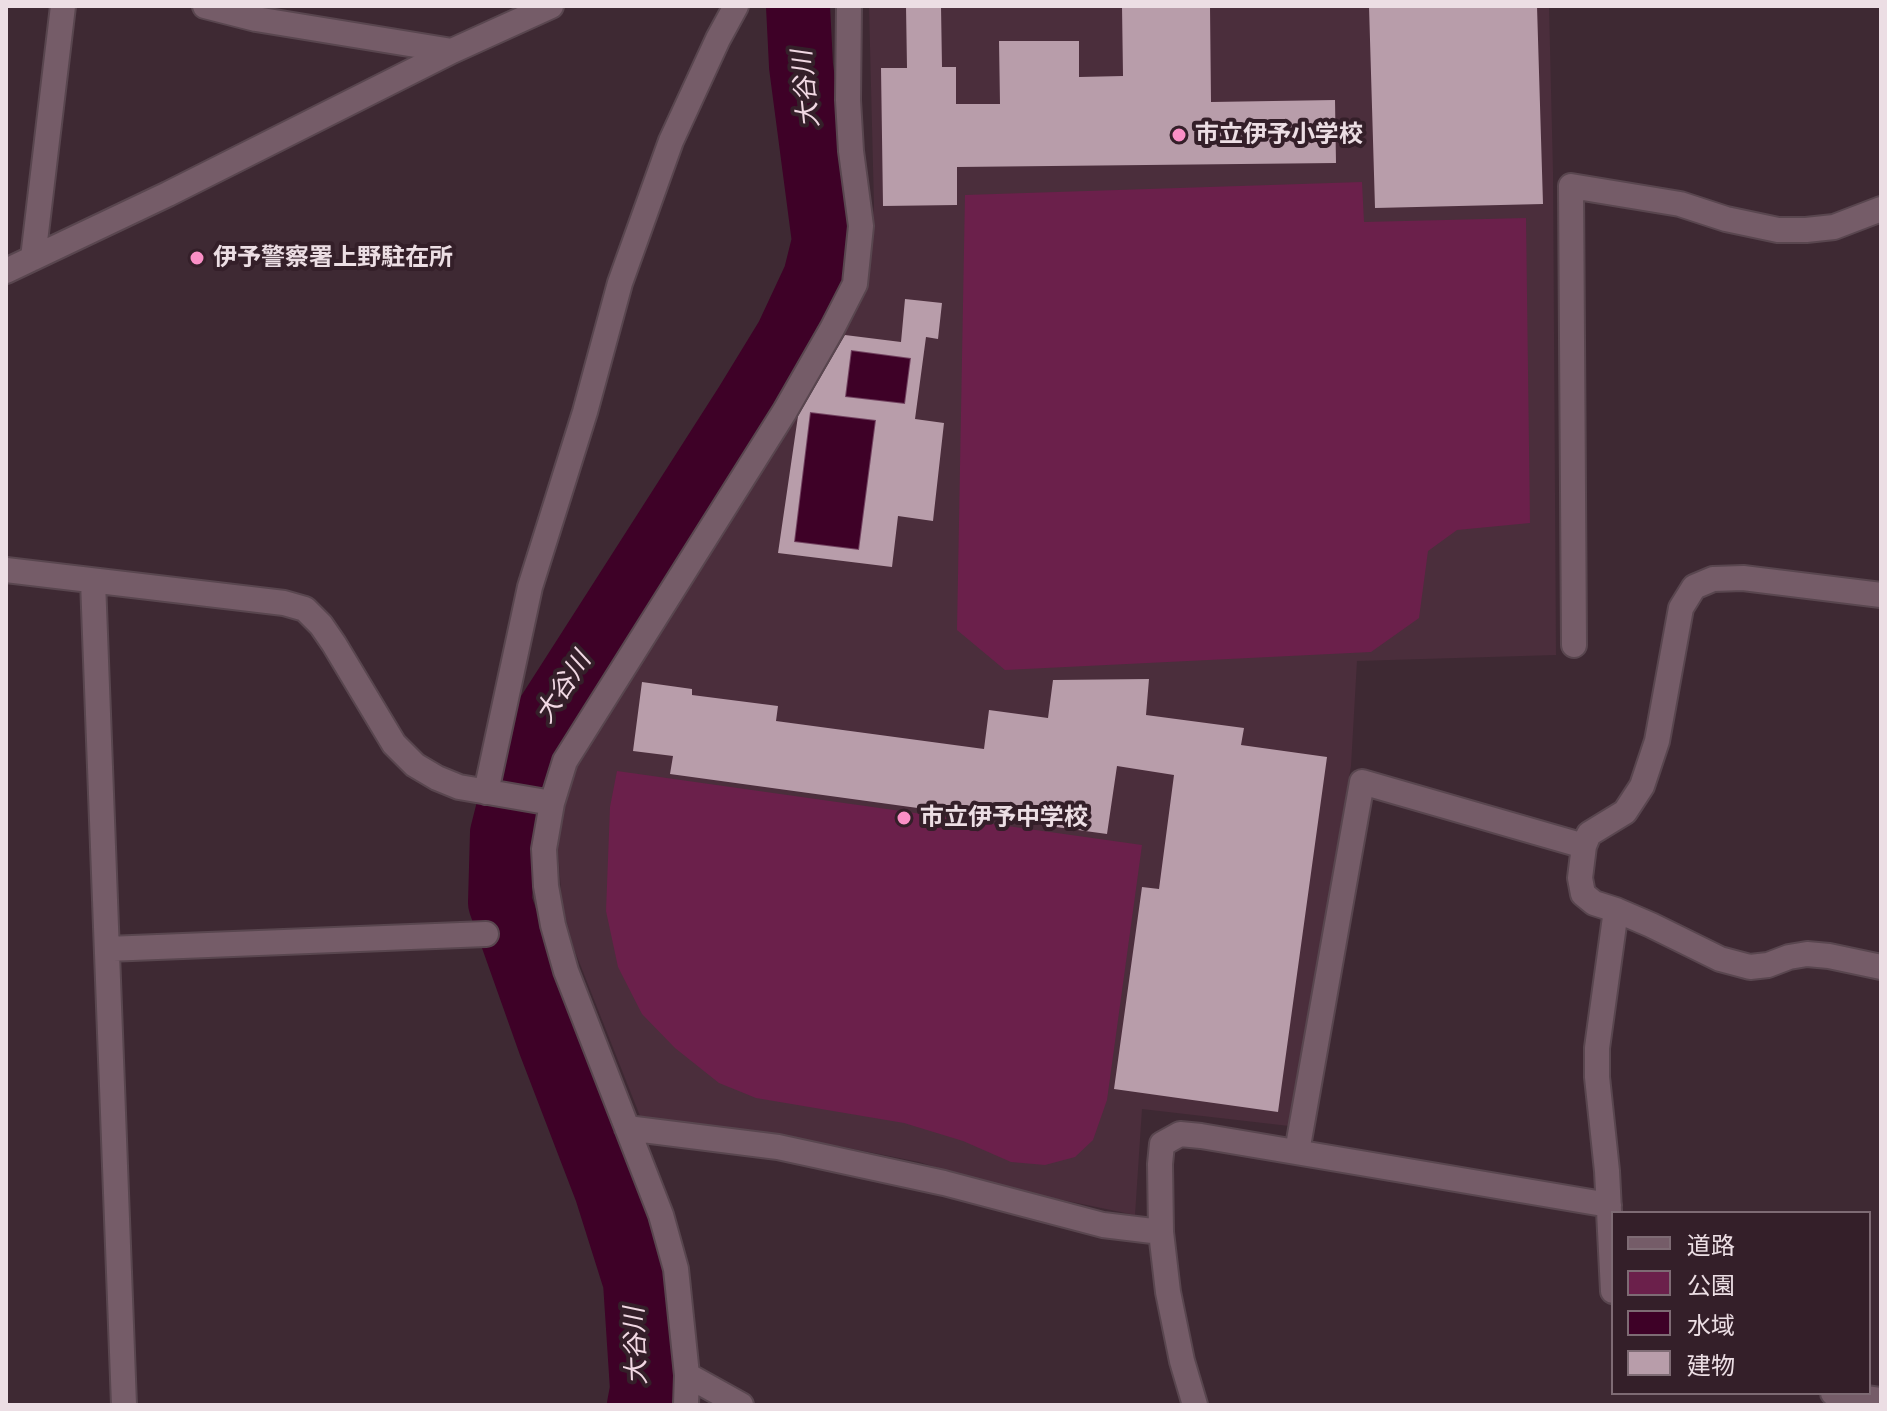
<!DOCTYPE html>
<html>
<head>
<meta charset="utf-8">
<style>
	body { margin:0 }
	#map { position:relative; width:1887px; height:1411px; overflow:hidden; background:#3e2933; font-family:"Space Grotesk","Noto Sans JP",sans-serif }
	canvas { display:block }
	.frame { position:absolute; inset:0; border:8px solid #ecdee4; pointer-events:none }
	.legend { position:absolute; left:1611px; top:1211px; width:260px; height:184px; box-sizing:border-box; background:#341f29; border:2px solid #7e6b74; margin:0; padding:10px 14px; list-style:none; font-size:24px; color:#ecdee4 }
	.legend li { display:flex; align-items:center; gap:16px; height:40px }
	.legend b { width:40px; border:2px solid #7e6b74 }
</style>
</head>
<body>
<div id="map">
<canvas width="1887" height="1411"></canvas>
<div class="frame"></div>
<ul class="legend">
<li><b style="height:10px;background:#755c68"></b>道路</li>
<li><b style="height:22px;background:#6b204b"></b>公園</li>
<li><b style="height:22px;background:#3e0127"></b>水域</li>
<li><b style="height:22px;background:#b89daa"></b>建物</li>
</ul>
</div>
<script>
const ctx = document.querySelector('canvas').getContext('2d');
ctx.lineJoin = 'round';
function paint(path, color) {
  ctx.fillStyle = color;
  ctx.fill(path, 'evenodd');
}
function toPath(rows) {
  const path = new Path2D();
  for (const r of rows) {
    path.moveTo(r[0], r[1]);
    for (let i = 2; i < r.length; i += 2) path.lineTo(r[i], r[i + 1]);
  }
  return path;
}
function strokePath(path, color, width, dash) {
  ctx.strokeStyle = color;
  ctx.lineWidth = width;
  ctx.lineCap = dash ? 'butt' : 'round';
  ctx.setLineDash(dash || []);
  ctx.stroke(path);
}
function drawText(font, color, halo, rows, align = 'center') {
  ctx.font = font + ' "Space Grotesk","Noto Sans JP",sans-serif';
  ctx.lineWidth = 8;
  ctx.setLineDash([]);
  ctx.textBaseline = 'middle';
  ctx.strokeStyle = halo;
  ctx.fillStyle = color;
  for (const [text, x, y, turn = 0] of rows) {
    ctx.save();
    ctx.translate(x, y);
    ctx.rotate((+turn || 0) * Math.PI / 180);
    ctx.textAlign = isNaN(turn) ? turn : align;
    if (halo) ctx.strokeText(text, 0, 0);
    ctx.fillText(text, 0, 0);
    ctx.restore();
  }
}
const built = toPath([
	[869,6,1549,6,1553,172,1556,655,1357,661,1351,766,1289,1126,1142,1109,1135,1215,995,1186,919,1162,844,1147,640,1116,574,949,562,904,558,850,560,818,568,787,580,758,727,527,864,287,874,206]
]);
const green = toPath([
	[1362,182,1364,222,1526,218,1530,523,1457,530,1428,551,1419,618,1371,652,1005,670,957,630,965,195],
	[617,771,1142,845,1107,1100,1093,1140,1075,1157,1045,1165,1011,1162,963,1141,904,1123,756,1098,719,1083,675,1048,642,1014,618,967,606,911,610,807]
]);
const water = toPath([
	[851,350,911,358,905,404,845,397,851,350],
	[810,412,876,420,859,550,794,542,810,412]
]);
const river = toPath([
	[639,1405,642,1389,635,1282,606,1190,550,1044,500,903,502,833,522,754,746,404,787,337,815,277,824,241,801,66,798,6]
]);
const building = toPath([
	[906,6,941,6,942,67,956,67,956,104,1000,104,999,41,1079,41,1079,77,1123,76,1122,6,1210,6,1211,102,1335,100,1336,163,957,167,957,205,883,206,881,68,907,68],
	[1369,6,1537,6,1543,204,1375,208],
	[905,299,942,303,938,339,926,337,915,419,944,423,933,521,898,516,892,567,778,553,798,416,845,335,901,342],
	[851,350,911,358,905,404,845,397],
	[810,412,876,420,859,550,794,542],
	[1149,679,1146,715,1244,728,1241,745,1327,757,1278,1112,1114,1089,1142,887,1159,889,1174,775,1117,766,1107,834,670,774,673,756,633,751,642,682,692,689,692,695,778,706,776,721,984,749,989,710,1048,718,1053,680]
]);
const street = toPath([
	[205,6,256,19,452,51],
	[33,258,63,6],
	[6,271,168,194,452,51,551,6],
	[6,570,284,603,305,609,321,625,334,644,394,744,415,765,437,778,459,787,552,803],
	[93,581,124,1405],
	[1881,595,1743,578,1713,579,1694,587,1681,608,1657,741,1642,786,1625,812,1589,834,1584,846,1580,878,1583,894,1594,903,1616,910,1651,925,1720,959,1750,967,1768,965,1789,957,1807,954,1829,956,1881,967],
	[1574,645,1571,186,1680,204,1726,219,1778,230,1806,230,1834,227,1881,209],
	[486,792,530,587,585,412,620,283,671,141,718,39,736,6],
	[107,949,486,934],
	[627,1128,778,1147,944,1183,1103,1225,1161,1232],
	[1297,1152,1362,782,1584,846],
	[1613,1291,1607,1171,1597,1077,1597,1048,1616,910],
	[687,1375,741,1405],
	[1833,1393,1881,1400],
	[686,1405,687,1375,676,1269,661,1215,566,971,553,925,546,886,544,849,552,803,565,761,785,411,832,329,855,284,861,226,851,151,848,100,849,6],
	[1195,1405,1182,1361,1168,1292,1161,1232,1160,1164,1162,1144,1180,1134,1201,1136,1609,1205]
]);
const markers = [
	[1179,135,8,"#fa8fc6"],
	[197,258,8,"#fa8fc6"],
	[904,818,8,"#fa8fc6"]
];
const poiNames = [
	["市立伊予小学校",1195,135],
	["伊予警察署上野駐在所",213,258],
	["市立伊予中学校",920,818]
];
const waterNames = [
	["大谷川",807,89,-96],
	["大谷川",564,688,-57],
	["大谷川",637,1346,-92]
];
paint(built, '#4b2e3c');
paint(green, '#6b204b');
paint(water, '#3e0127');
strokePath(water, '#724360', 2);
strokePath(river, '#3e0127', 64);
paint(building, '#b89daa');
strokePath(street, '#59464f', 28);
strokePath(street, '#755c68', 24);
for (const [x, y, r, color] of markers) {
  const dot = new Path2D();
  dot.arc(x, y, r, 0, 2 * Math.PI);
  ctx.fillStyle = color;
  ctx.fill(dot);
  strokePath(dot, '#341f29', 3);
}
drawText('bold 24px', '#ecdee4', '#341f29', poiNames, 'left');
drawText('italic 26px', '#f1d8e3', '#341f29', waterNames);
</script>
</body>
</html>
